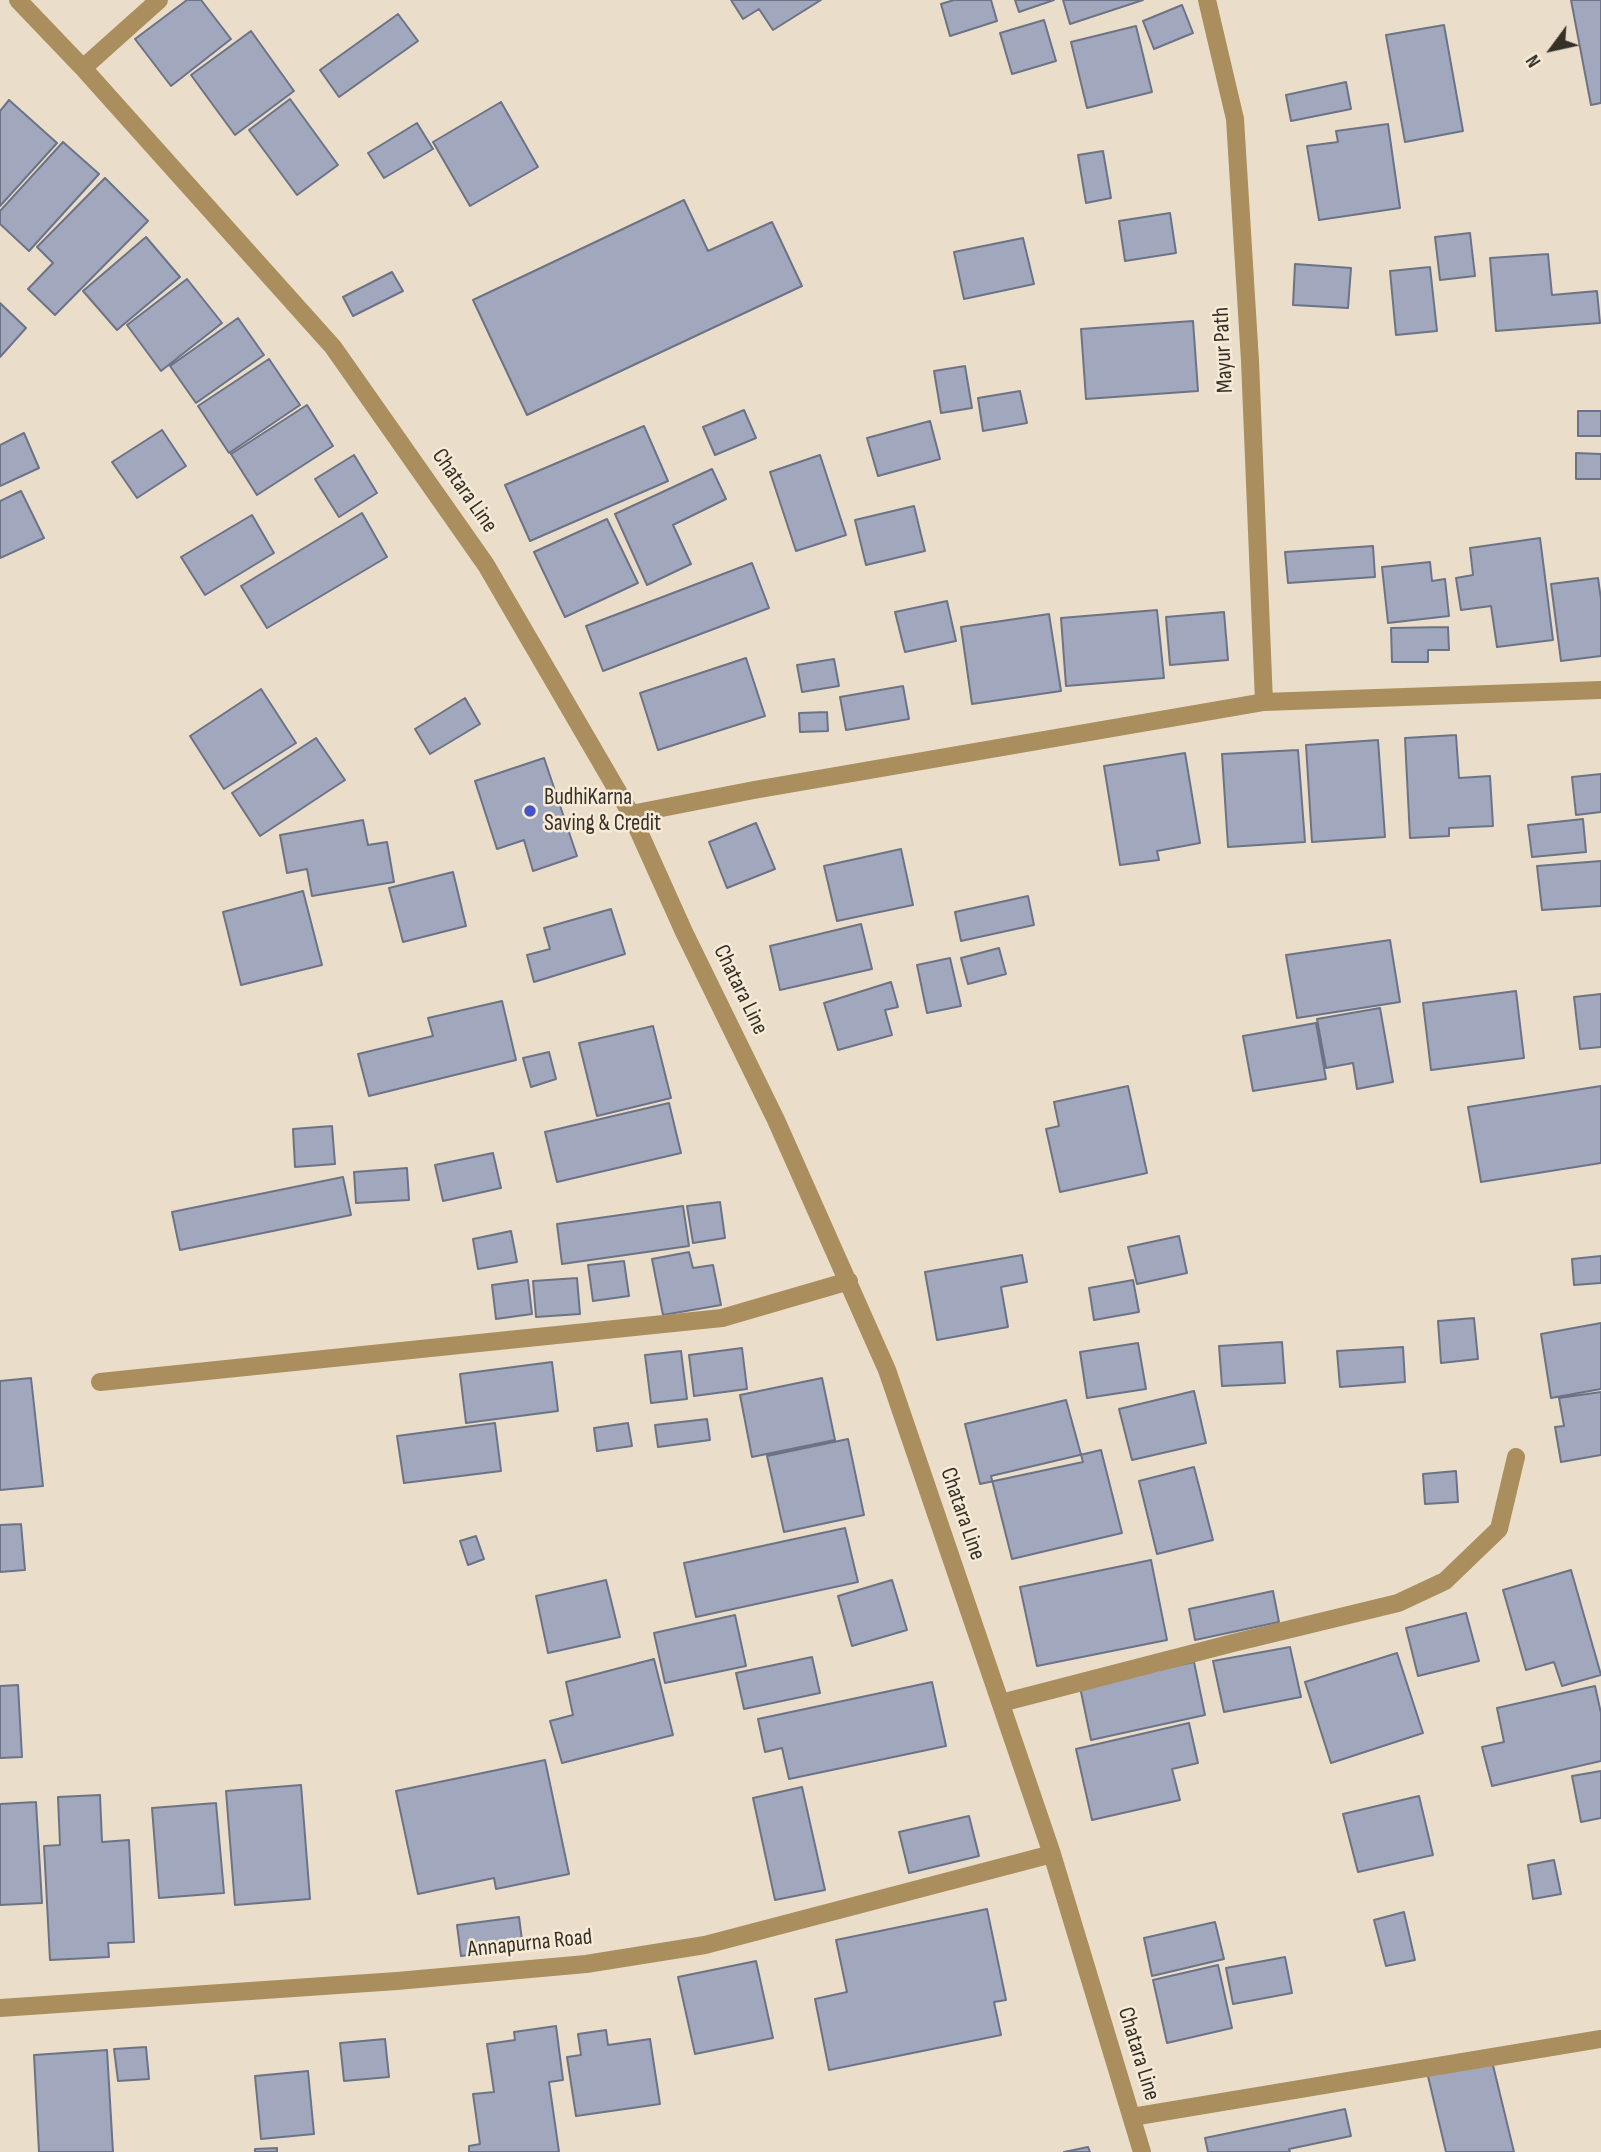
<!DOCTYPE html>
<html>
<head>
<meta charset="utf-8">
<style>
	body { margin:0 }
	#map { position:relative; width:1601px; height:2152px; overflow:hidden; background:#eadeca; font-family:"Sofia Sans Condensed",sans-serif }
	canvas { display:block }
	.north { position:absolute; left:1517px; top:14px; width:70px; height:70px; -webkit-text-stroke:5px #f7ebd7; paint-order:stroke; rotate:237deg; font-size:19px; font-weight:700; line-height:28px; text-align:center; color:#353129 }
	.north::after { content:''; display:block; margin:auto; width:24px; height:32px; background:#353129; clip-path:polygon(50% 0,100% 100%,50% 72%,0 100%) }
</style>
</head>
<body>
<div id="map">
<canvas width="1601" height="2152"></canvas>
<div class="north">N</div>
</div>
<script>
const ctx = document.querySelector('canvas').getContext('2d');
ctx.lineJoin = 'round';
function paint(path, color) {
  ctx.fillStyle = color;
  ctx.fill(path, 'evenodd');
}
function toPath(rows) {
  const path = new Path2D();
  for (const r of rows) {
    path.moveTo(r[0], r[1]);
    for (let i = 2; i < r.length; i += 2) path.lineTo(r[i], r[i + 1]);
  }
  return path;
}
function strokePath(path, color, width, dash) {
  ctx.strokeStyle = color;
  ctx.lineWidth = width;
  ctx.lineCap = dash ? 'butt' : 'round';
  ctx.setLineDash(dash || []);
  ctx.stroke(path);
}
function drawText(font, color, halo, rows, align = 'center') {
  ctx.font = font + ' "Sofia Sans Condensed",sans-serif';
  ctx.lineWidth = 5;
  ctx.setLineDash([]);
  ctx.textBaseline = 'middle';
  ctx.strokeStyle = halo;
  ctx.fillStyle = color;
  for (const [text, x, y, turn = 0] of rows) {
    ctx.save();
    ctx.translate(x, y);
    ctx.rotate((+turn || 0) * Math.PI / 180);
    ctx.textAlign = isNaN(turn) ? turn : align;
    if (halo) ctx.strokeText(text, 0, 0);
    ctx.fillText(text, 0, 0);
    ctx.restore();
  }
}
const building = toPath([
	[187,0,201,0,231,39,171,86,135,39,187,0],
	[731,0,821,0,773,30,759,9,743,19,731,0],
	[954,0,991,0,997,21,950,36,941,4,954,0],
	[1015,0,1054,0,1019,12,1015,0],
	[1063,0,1143,0,1070,24,1063,0],
	[1571,0,1601,0,1601,103,1591,105,1571,0],
	[1182,5,1193,33,1154,49,1143,21,1182,5],
	[398,14,418,41,339,97,320,70,398,14],
	[1044,20,1056,61,1012,74,1000,33,1044,20],
	[1444,25,1463,131,1405,142,1386,35,1444,25],
	[1136,26,1152,92,1087,108,1071,42,1136,26],
	[251,31,294,91,235,135,191,75,251,31],
	[1346,82,1351,109,1291,121,1286,95,1346,82],
	[290,99,338,165,297,195,249,130,290,99],
	[9,100,57,143,0,206,0,111,9,100],
	[501,102,538,167,470,206,433,142,501,102],
	[417,123,433,149,384,178,368,153,417,123],
	[1388,124,1400,208,1319,220,1307,146,1338,142,1336,131,1388,124],
	[63,142,99,174,29,251,0,224,0,211,63,142],
	[1103,151,1111,198,1086,203,1078,155,1103,151],
	[105,178,148,221,55,315,28,289,53,263,37,247,105,178],
	[684,200,708,251,772,222,802,286,527,415,473,300,684,200],
	[1170,213,1176,253,1125,261,1119,221,1170,213],
	[1470,233,1475,276,1440,280,1435,237,1470,233],
	[146,237,180,277,117,330,83,291,146,237],
	[1023,238,1034,284,964,299,954,252,1023,238],
	[1548,254,1552,295,1597,291,1600,323,1496,331,1490,258,1548,254],
	[1295,264,1351,268,1348,308,1293,305,1295,264],
	[1430,267,1437,331,1396,335,1390,271,1430,267],
	[392,272,403,291,353,316,343,297,392,272],
	[187,279,222,323,161,371,127,325,187,279],
	[0,303,26,328,0,357,0,303],
	[238,318,264,355,196,403,170,366,238,318],
	[1193,321,1198,391,1086,399,1081,329,1193,321],
	[269,359,300,405,229,453,198,406,269,359],
	[965,366,972,408,941,413,934,371,965,366],
	[1020,391,1027,423,983,431,978,398,1020,391],
	[307,405,333,446,257,495,231,454,307,405],
	[744,410,756,438,715,455,703,427,744,410],
	[1578,411,1601,411,1601,436,1578,436,1578,411],
	[930,421,940,459,878,476,867,438,930,421],
	[644,426,668,481,530,541,505,485,644,426],
	[162,430,186,466,137,498,112,462,162,430],
	[24,433,39,468,0,486,0,445,24,433],
	[1576,453,1601,454,1601,479,1576,479,1576,453],
	[354,455,377,493,339,517,315,479,354,455],
	[820,455,846,535,796,551,770,472,820,455],
	[712,469,726,499,673,525,691,564,647,585,615,514,712,469],
	[21,491,44,538,0,558,0,501,21,491],
	[914,506,925,551,866,565,855,520,914,506],
	[362,513,387,557,267,628,241,586,362,513],
	[252,515,274,553,205,595,181,557,252,515],
	[607,519,638,583,565,617,534,552,607,519],
	[1540,538,1553,640,1497,647,1491,606,1461,610,1456,578,1473,575,1470,548,1540,538],
	[1373,546,1375,577,1288,583,1285,552,1373,546],
	[1430,562,1432,581,1445,579,1449,616,1388,623,1382,567,1430,562],
	[752,563,769,608,603,671,586,626,752,563],
	[1598,578,1601,599,1601,656,1561,661,1551,584,1598,578],
	[947,601,956,641,905,652,895,612,947,601],
	[1157,610,1164,678,1066,686,1061,618,1157,610],
	[1224,612,1228,660,1170,665,1166,617,1224,612],
	[1049,614,1061,691,972,704,961,627,1049,614],
	[1448,627,1449,650,1428,650,1428,662,1392,662,1391,628,1448,627],
	[746,658,765,716,658,750,640,693,746,658],
	[834,659,839,686,802,692,797,665,834,659],
	[903,686,909,719,846,730,840,697,903,686],
	[261,689,296,743,224,789,190,736,261,689],
	[465,698,480,724,430,754,415,729,465,698],
	[827,712,828,731,800,732,799,713,827,712],
	[1456,735,1459,778,1490,776,1493,826,1449,828,1449,836,1410,838,1405,738,1456,735],
	[316,738,345,780,260,836,232,793,316,738],
	[1378,740,1385,837,1312,842,1306,745,1378,740],
	[1298,750,1305,842,1228,847,1222,754,1298,750],
	[1185,753,1200,843,1157,851,1159,860,1120,865,1104,766,1185,753],
	[544,758,577,856,533,871,524,840,497,849,475,781,544,758],
	[1601,774,1601,812,1576,815,1572,777,1601,774],
	[1583,819,1586,852,1532,857,1528,825,1583,819],
	[363,820,368,845,387,842,394,882,312,896,307,869,287,873,280,835,363,820],
	[756,823,775,869,727,888,709,842,756,823],
	[901,849,913,905,837,921,824,866,901,849],
	[1601,861,1601,906,1542,910,1537,866,1601,861],
	[453,872,466,926,403,942,389,888,453,872],
	[303,891,322,965,241,985,223,912,303,891],
	[1028,896,1034,925,961,941,955,912,1028,896],
	[611,909,625,954,534,982,527,955,550,949,544,928,611,909],
	[861,924,872,969,780,990,770,946,861,924],
	[1390,940,1400,1002,1297,1018,1286,955,1390,940],
	[999,948,1006,974,968,984,961,958,999,948],
	[950,958,961,1006,927,1013,917,965,950,958],
	[891,982,898,1007,885,1010,892,1035,838,1050,824,1003,891,982],
	[1516,991,1524,1058,1431,1070,1423,1003,1516,991],
	[1601,994,1601,1047,1580,1049,1574,997,1601,994],
	[502,1001,516,1060,369,1096,358,1054,433,1036,428,1018,502,1001],
	[1380,1008,1393,1082,1357,1089,1353,1063,1326,1068,1317,1019,1380,1008],
	[1316,1023,1326,1079,1253,1091,1243,1036,1316,1023],
	[653,1026,671,1098,597,1116,579,1043,653,1026],
	[549,1052,556,1079,531,1087,523,1058,549,1052],
	[1128,1086,1147,1173,1060,1192,1046,1129,1059,1126,1054,1102,1128,1086],
	[1601,1086,1601,1163,1481,1182,1468,1107,1601,1086],
	[669,1103,681,1153,557,1182,545,1132,669,1103],
	[332,1126,335,1164,295,1167,293,1129,332,1126],
	[493,1153,501,1188,443,1201,435,1165,493,1153],
	[407,1168,409,1200,356,1203,354,1172,407,1168],
	[343,1177,351,1215,180,1250,172,1212,343,1177],
	[720,1202,725,1238,693,1243,687,1206,720,1202],
	[683,1206,689,1246,562,1264,557,1224,683,1206],
	[511,1231,517,1262,478,1269,473,1239,511,1231],
	[1179,1236,1187,1273,1137,1284,1128,1247,1179,1236],
	[689,1252,693,1268,713,1265,721,1305,663,1315,652,1259,689,1252],
	[1022,1255,1027,1282,1001,1287,1008,1327,937,1340,925,1272,1022,1255],
	[1601,1256,1601,1283,1574,1285,1572,1259,1601,1256],
	[624,1261,629,1296,593,1301,588,1265,624,1261],
	[577,1278,580,1314,536,1317,533,1281,577,1278],
	[528,1280,532,1314,496,1319,492,1285,528,1280],
	[1133,1280,1139,1312,1094,1320,1089,1288,1133,1280],
	[1474,1318,1478,1359,1441,1363,1438,1321,1474,1318],
	[1601,1323,1601,1389,1551,1398,1541,1334,1601,1323],
	[1282,1342,1285,1383,1222,1386,1219,1346,1282,1342],
	[1138,1343,1146,1389,1087,1398,1080,1352,1138,1343],
	[1403,1347,1405,1382,1340,1387,1337,1351,1403,1347],
	[742,1348,747,1389,694,1396,689,1355,742,1348],
	[681,1351,687,1399,651,1403,645,1355,681,1351],
	[552,1362,558,1411,466,1423,460,1374,552,1362],
	[31,1378,43,1486,0,1490,0,1381,31,1378],
	[822,1378,835,1440,752,1457,740,1395,822,1378],
	[1194,1391,1206,1443,1132,1460,1119,1409,1194,1391],
	[1601,1392,1601,1455,1561,1462,1555,1427,1564,1426,1559,1398,1601,1392],
	[1066,1400,1083,1462,980,1484,965,1424,1066,1400],
	[707,1419,710,1440,658,1447,655,1425,707,1419],
	[495,1423,501,1471,404,1483,397,1436,495,1423],
	[628,1423,632,1446,597,1451,594,1428,628,1423],
	[848,1439,864,1515,784,1532,767,1456,848,1439],
	[1101,1450,1122,1533,1012,1559,991,1476,1101,1450],
	[1194,1467,1213,1540,1157,1554,1139,1481,1194,1467],
	[1456,1471,1458,1502,1425,1504,1423,1474,1456,1471],
	[21,1524,25,1570,0,1572,0,1525,21,1524],
	[845,1528,858,1582,696,1617,684,1563,845,1528],
	[476,1536,484,1559,468,1565,460,1541,476,1536],
	[1151,1560,1167,1640,1037,1666,1020,1587,1151,1560],
	[1571,1570,1601,1675,1562,1686,1554,1662,1526,1670,1503,1590,1571,1570],
	[606,1580,620,1637,548,1653,536,1596,606,1580],
	[892,1580,907,1630,852,1646,838,1596,892,1580],
	[1273,1591,1279,1622,1195,1640,1189,1609,1273,1591],
	[1466,1613,1479,1661,1418,1676,1406,1628,1466,1613],
	[735,1615,746,1666,665,1683,654,1633,735,1615],
	[1290,1647,1301,1697,1224,1712,1213,1661,1290,1647],
	[1397,1653,1423,1733,1331,1763,1305,1682,1397,1653],
	[812,1657,820,1693,744,1709,736,1673,812,1657],
	[654,1659,673,1735,562,1763,550,1721,573,1715,566,1682,654,1659],
	[1194,1662,1205,1715,1091,1740,1080,1687,1194,1662],
	[932,1682,946,1746,789,1779,782,1748,765,1752,758,1719,932,1682],
	[18,1685,22,1757,0,1758,0,1686,18,1685],
	[1595,1686,1601,1713,1601,1761,1492,1786,1482,1747,1504,1742,1497,1708,1595,1686],
	[1189,1723,1198,1763,1172,1769,1180,1800,1092,1820,1076,1749,1189,1723],
	[545,1760,569,1874,496,1889,494,1878,418,1894,396,1791,545,1760],
	[1601,1771,1601,1818,1581,1822,1572,1776,1601,1771],
	[301,1785,310,1899,235,1905,226,1791,301,1785],
	[802,1787,825,1890,775,1900,753,1798,802,1787],
	[100,1795,102,1842,129,1840,134,1942,108,1943,109,1957,50,1960,44,1846,60,1845,58,1797,100,1795],
	[1419,1796,1433,1855,1358,1872,1343,1814,1419,1796],
	[36,1802,42,1903,0,1905,0,1804,36,1802],
	[216,1803,224,1893,159,1898,152,1808,216,1803],
	[969,1816,979,1856,909,1873,899,1832,969,1816],
	[1554,1860,1561,1894,1533,1899,1528,1865,1554,1860],
	[987,1909,1006,2000,994,2002,1001,2035,829,2070,815,1999,847,1992,836,1940,987,1909],
	[1404,1912,1415,1960,1386,1966,1374,1920,1404,1912],
	[519,1917,523,1948,461,1956,457,1925,519,1917],
	[1215,1922,1224,1959,1152,1976,1144,1938,1215,1922],
	[1285,1957,1292,1993,1233,2004,1226,1968,1285,1957],
	[756,1961,773,2038,695,2054,678,1977,756,1961],
	[1218,1965,1232,2028,1167,2043,1153,1980,1218,1965],
	[556,2026,563,2080,549,2082,559,2152,469,2152,469,2146,480,2144,473,2094,494,2092,487,2044,515,2040,514,2032,556,2026],
	[606,2030,608,2045,650,2039,660,2104,576,2116,567,2057,581,2055,578,2034,606,2030],
	[385,2039,389,2077,344,2081,340,2043,385,2039],
	[146,2047,149,2079,118,2081,114,2049,146,2047],
	[107,2050,113,2152,39,2152,34,2055,107,2050],
	[1491,2057,1514,2152,1446,2152,1427,2072,1491,2057],
	[308,2071,314,2134,261,2139,255,2076,308,2071],
	[1345,2109,1351,2136,1289,2149,1290,2152,1208,2152,1205,2138,1345,2109],
	[1088,2147,1090,2152,1064,2152,1088,2147],
	[277,2148,277,2152,255,2152,255,2149,277,2148]
]);
const minor = toPath([
	[18,0,83,68,333,347,486,565,631,814,684,932,776,1120,887,1370,1052,1854,1142,2152],
	[1207,0,1235,119,1250,361,1264,702],
	[83,68,159,0],
	[631,814,754,790,1264,702,1601,690],
	[100,1382,722,1318,849,1281],
	[1001,1703,1233,1643,1398,1603,1445,1581,1499,1529,1516,1457],
	[0,2008,397,1981,586,1964,705,1945,1052,1854],
	[1132,2117,1601,2039]
]);
const markers = [
	[530,811,7,"#4555c9"]
];
const streetNames = [
	["Mayur Path",1224,350,-93],
	["Chatara Line",464,491,55],
	["Chatara Line",740,990,64],
	["Chatara Line",962,1514,71],
	["Annapurna Road",530,1944,-6],
	["Chatara Line",1138,2054,73]
];
const poiNames = [
	["BudhiKarna",544,798],
	["Saving & Credit",544,824]
];
paint(building, '#a1a7bc');
strokePath(building, '#6d7386', 2);
strokePath(minor, '#aa8e5d', 18);
for (const [x, y, r, color] of markers) {
  const dot = new Path2D();
  dot.arc(x, y, r, 0, 2 * Math.PI);
  ctx.fillStyle = color;
  ctx.fill(dot);
  strokePath(dot, '#f7ebd7', 2.5);
}
drawText('23px', '#353129', '#f7ebd7', streetNames);
drawText('23px', '#353129', '#f7ebd7', poiNames, 'left');
</script>
</body>
</html>
